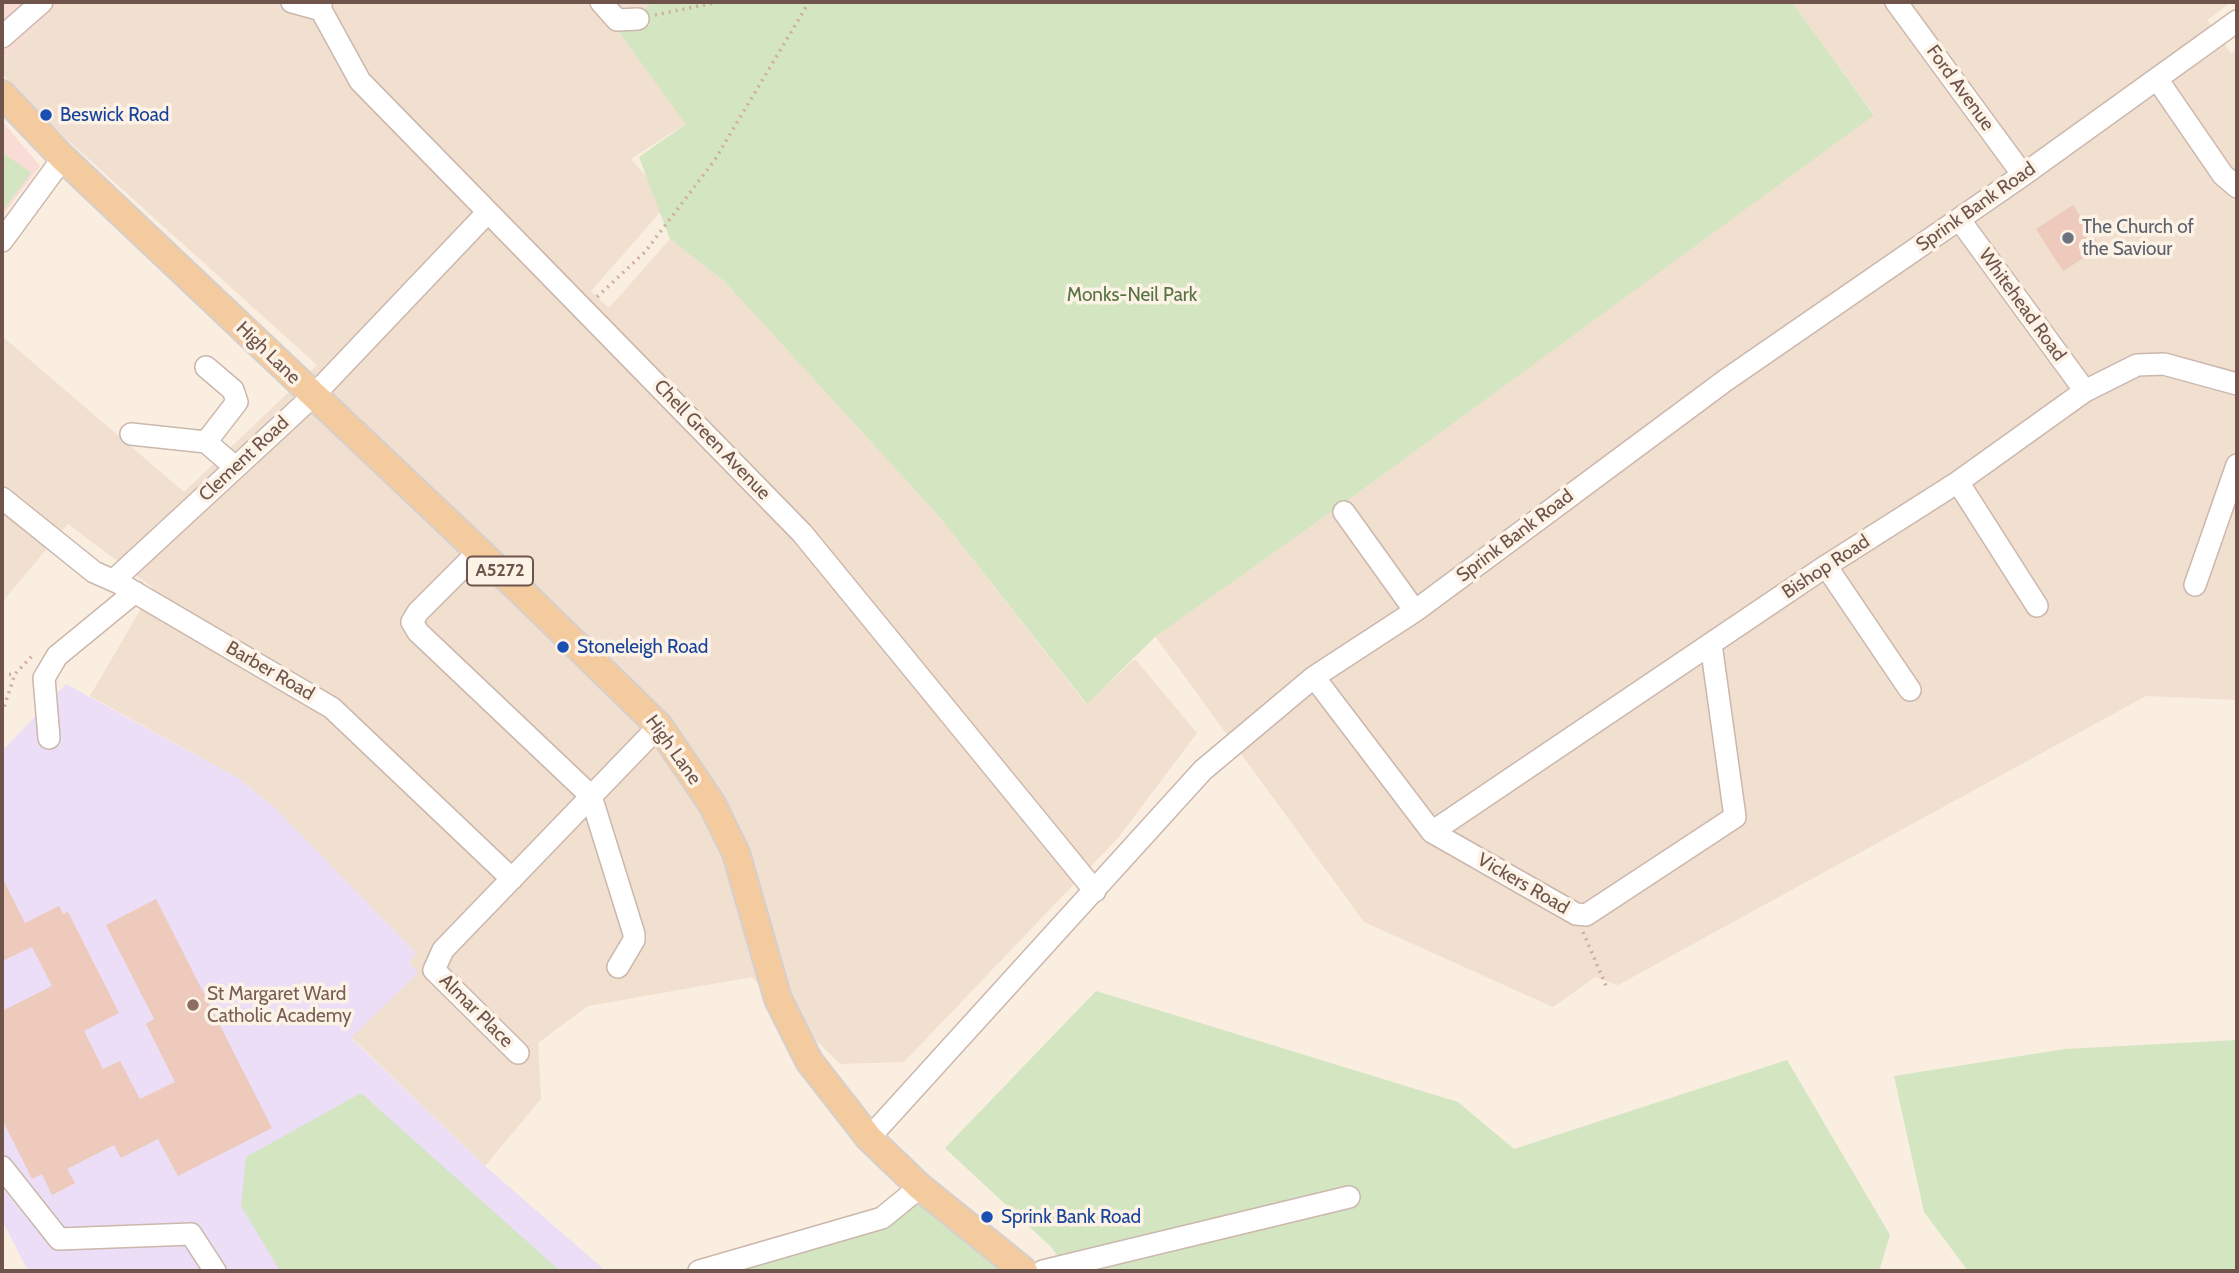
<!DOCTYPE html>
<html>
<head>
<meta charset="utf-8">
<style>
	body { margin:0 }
	#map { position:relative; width:2239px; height:1273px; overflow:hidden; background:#faeee1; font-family:Cabin,sans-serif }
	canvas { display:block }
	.frame { position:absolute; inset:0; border:4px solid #6e544a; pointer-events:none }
</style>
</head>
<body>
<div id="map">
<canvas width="2239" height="1273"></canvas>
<div class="frame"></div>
</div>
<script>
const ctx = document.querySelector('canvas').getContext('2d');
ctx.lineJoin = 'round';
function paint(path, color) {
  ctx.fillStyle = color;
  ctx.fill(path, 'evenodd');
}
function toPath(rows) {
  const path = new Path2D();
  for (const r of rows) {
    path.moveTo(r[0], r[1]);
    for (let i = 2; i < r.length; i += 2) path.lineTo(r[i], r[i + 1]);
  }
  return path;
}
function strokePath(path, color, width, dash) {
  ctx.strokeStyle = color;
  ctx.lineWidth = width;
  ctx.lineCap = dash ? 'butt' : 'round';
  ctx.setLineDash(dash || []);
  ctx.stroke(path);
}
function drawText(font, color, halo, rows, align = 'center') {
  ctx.font = font + ' Cabin,sans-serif';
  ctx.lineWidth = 7;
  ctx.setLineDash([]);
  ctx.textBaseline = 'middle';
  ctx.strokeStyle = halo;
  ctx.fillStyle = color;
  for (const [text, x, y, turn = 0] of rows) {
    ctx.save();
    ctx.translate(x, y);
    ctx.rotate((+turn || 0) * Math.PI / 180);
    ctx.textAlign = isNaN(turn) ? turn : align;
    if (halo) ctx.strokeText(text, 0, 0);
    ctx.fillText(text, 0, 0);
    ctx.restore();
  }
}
const residential = toPath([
	[59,2,653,2,618,32,688,122,631,159,669,202,591,291,609,308,670,239,724,281,937,514,1086,704,1135,659,1197,733,1118,838,904,1062,840,1064,752,977,588,1006,538,1043,541,1099,485,1166,351,1037,417,973,409,962,416,953,275,808,238,778,90,696,153,588,68,524,2,602,2,336,184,492,317,365,19,96,2,72,2,61],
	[1792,2,2231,2,2207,20,2231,53,2237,49,2237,700,2146,696,1618,985,1595,977,1553,1007,1364,922,1155,636,1373,482,1874,114]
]);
const commercial = toPath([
	[2,2,59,2,2,61],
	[2,121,40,166,2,216]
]);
const education = toPath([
	[66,684,238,778,275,808,416,953,409,962,418,973,351,1038,485,1166,606,1271,28,1271,2,1220,2,751]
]);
const green = toPath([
	[653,2,1792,2,1874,115,1373,482,1156,636,1087,704,937,514,724,281,670,239,639,157,686,124,618,31],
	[2,152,31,173,2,212],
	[1096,991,1458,1102,1514,1149,1787,1060,1890,1235,1879,1271,1068,1271,1052,1248,945,1148],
	[2237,1040,2237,1271,1968,1271,1924,1212,1894,1076,2065,1049],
	[361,1093,560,1271,280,1271,241,1206,246,1157],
	[920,1187,1024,1271,699,1271,854,1227]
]);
const building = toPath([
	[2073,205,2101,247,2063,271,2036,229],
	[2,877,25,923,59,906,63,914,68,912,119,1013,84,1031,103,1069,120,1061,140,1099,175,1082,146,1024,154,1019,106,925,156,899,272,1128,178,1176,158,1139,121,1158,114,1145,67,1169,75,1183,52,1195,42,1174,32,1179,2,1119,2,1011,52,986,32,947,2,961]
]);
const path = toPath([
	[655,15,718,2],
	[597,297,645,252,714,161,809,2],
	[2,675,15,674],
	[2,713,15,674,34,654],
	[1583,932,1607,988]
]);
const minor = toPath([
	[292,2,321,10],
	[321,2,321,10,360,81,802,533,1095,891],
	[601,2,617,20,638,19],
	[1896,2,2023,175],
	[2,37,42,2],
	[2157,79,2223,175,2237,187],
	[1959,219,2085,391],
	[2,241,63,158],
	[131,434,206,442,235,467],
	[206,442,237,402,233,390,206,367],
	[1958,482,2037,606],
	[2,498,94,572,119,583,332,708,512,879],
	[1344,512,1415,611],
	[479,551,418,612,412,622,418,632,591,796,634,934,634,940,618,967],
	[1826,566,1910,690],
	[114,580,313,396,487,213],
	[2195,585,2237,465],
	[1314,677,1432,832,1576,914,1586,915,1735,817,1711,644],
	[49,738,44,678,57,656,135,592],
	[1432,832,1826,566,1958,482,2085,391,2137,365,2164,364,2237,384],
	[518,1053,434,970,443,950,659,726],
	[869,1138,1203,770,1314,677,1415,611,1726,380,2023,175,2237,21],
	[2,1167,59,1239,191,1234,215,1271],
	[699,1271,882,1218,920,1187],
	[1043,1271,1349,1197]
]);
const major = toPath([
	[2,94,63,158,523,593,659,726,712,804,736,853,778,999,809,1061,869,1138,920,1187,1024,1271]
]);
const markers = [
	[46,115,7,"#1a4fb4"],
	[2068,238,7,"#6b7280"],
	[563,647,7,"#1a4fb4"],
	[193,1005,7,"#8d6e63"],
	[987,1217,7,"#1a4fb4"]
];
const shields = [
	[500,571,66]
];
const shieldNames = [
	["A5272",500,571]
];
const streetNames = [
	["Ford Avenue",1960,88,54],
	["Sprink Bank Road",1976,207,-35],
	["Whitehead Road",2022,305,54],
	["High Lane",268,353,44],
	["Chell Green Avenue",712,440,46],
	["Clement Road",244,459,-43],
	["Sprink Bank Road",1515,536,-37],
	["Bishop Road",1826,567,-33],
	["Barber Road",270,671,30],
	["High Lane",673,750,54],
	["Vickers Road",1523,884,30],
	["Almar Place",476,1011,45]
];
const transitNames = [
	["Beswick Road",60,115],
	["Stoneleigh Road",577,647],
	["Sprink Bank Road",1001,1217]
];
const worshipNames = [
	["The Church of",2082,227],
	["the Saviour",2082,249]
];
const parkNames = [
	["Monks-Neil Park",1132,295]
];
const educationNames = [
	["St Margaret Ward",207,994],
	["Catholic Academy",207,1016]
];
paint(residential, '#f1dfd0');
paint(commercial, '#f9dcd5');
paint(education, '#ebdef6');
paint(green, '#d3e5c1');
paint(building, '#edcabb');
strokePath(minor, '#cbb7ac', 24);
strokePath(major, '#d6cfcc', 30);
strokePath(path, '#d1ad9f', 3.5, [2, 5]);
strokePath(minor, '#fff', 21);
strokePath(major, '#f4cb9e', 26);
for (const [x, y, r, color] of markers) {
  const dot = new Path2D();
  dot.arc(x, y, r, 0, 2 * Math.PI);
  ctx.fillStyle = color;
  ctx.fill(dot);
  strokePath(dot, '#fdf2e6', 2.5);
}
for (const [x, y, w] of shields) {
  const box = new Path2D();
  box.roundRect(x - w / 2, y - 14.5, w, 29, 5);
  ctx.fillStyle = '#fdf2e6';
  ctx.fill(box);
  strokePath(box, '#6e544a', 2);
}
drawText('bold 18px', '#6e544a', null, shieldNames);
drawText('19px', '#6e544a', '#fdf2e6', streetNames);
drawText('19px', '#164399', '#fdf2e6', transitNames, 'left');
drawText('19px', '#5b616d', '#fdf2e6', worshipNames, 'left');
drawText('19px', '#567343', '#fdf2e6', parkNames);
drawText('19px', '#785e54', '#fdf2e6', educationNames, 'left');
</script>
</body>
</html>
